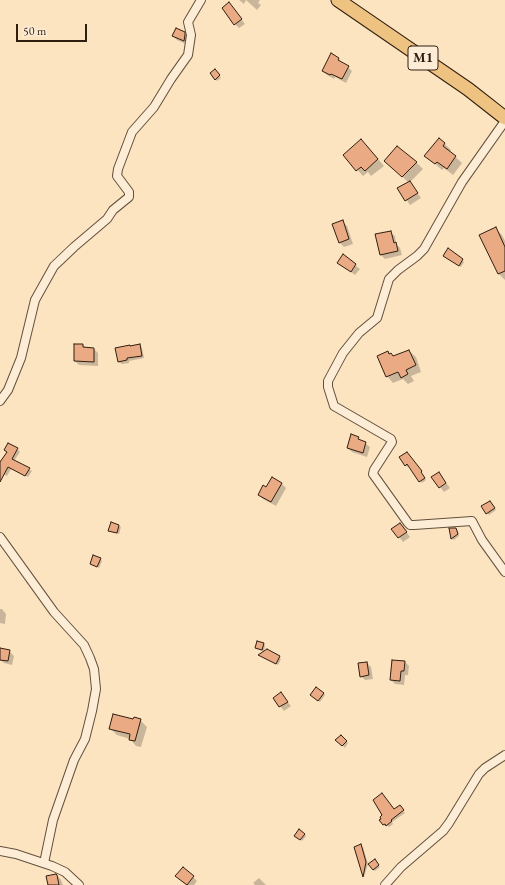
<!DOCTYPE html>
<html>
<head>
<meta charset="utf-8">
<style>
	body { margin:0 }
	#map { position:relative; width:505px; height:885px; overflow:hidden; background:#fce4c1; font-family:"EB Garamond",serif }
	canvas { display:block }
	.scale { position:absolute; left:16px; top:24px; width:71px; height:18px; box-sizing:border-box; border:2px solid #301e10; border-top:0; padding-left:5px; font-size:12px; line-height:14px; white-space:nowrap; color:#301e10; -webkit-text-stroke:3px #fdedd7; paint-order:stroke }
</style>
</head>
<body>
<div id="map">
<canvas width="505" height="885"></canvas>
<div class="scale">50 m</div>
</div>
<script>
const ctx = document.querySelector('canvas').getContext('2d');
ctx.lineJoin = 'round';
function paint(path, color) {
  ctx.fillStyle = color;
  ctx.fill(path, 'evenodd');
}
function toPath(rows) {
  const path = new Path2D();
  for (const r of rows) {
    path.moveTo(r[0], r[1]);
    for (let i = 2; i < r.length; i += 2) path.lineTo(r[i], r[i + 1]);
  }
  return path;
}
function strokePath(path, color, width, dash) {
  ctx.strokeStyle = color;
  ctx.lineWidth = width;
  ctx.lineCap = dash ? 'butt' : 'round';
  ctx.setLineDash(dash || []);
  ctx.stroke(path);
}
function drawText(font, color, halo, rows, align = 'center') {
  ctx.font = font + ' "EB Garamond",serif';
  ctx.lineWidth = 3;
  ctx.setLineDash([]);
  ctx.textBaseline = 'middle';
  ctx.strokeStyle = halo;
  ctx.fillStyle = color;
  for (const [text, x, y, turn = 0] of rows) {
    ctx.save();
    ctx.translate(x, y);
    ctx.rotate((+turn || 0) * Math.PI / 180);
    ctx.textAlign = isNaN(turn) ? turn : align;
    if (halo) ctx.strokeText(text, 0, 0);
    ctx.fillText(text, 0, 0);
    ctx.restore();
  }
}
const shadow = toPath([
	[239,0,260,0,258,3,261,5,257,10,246,0,244,4],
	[233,8,245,24,239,28,235,24],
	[184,33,189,37,188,45,177,40,173,36],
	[338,59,352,71,346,83,335,77,334,79,327,75,323,71],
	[217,72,221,78,217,81,215,79],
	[445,144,451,150,450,152,462,163,453,175,444,168,442,170,426,156],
	[367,146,384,166,371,176,368,172,363,176,344,155],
	[416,162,423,169,410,182,421,198,410,205,399,189,409,183,392,167],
	[342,221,347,226,353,244,344,247,340,243],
	[495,228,502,235,505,241,505,280,499,274],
	[390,232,395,236,396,244,400,248,402,255,385,259,381,255,376,235],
	[343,256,360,269,355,275,338,262],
	[444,256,462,260,464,262,461,267],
	[75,345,83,345,86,349,94,349,98,353,98,366,79,365,75,361],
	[140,345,142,348,144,358,129,361,129,363,122,364,119,362,131,347],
	[409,351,416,357,421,372,411,376,414,381,408,384,403,379,393,383,387,376,388,352,393,357],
	[358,438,370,447,367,457,352,452,348,448],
	[17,449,20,452,14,461,32,471,28,477,11,469,7,476,0,472,0,464,7,452,5,450],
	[400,458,417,466,426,480,422,483,409,466,407,467],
	[439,473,450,488,444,492,433,477],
	[272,478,282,484,286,488,276,506,263,499,259,495,267,488],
	[492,504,496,510,489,515,487,513],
	[119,526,121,527,119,534,111,532,110,530],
	[393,529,404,529,410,537,403,542],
	[450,529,456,529,458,531,459,536,454,540,452,539],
	[100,559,102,561,99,568,91,564],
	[0,609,2,609,6,614,5,624,0,623],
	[264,644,265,645,264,652,256,648],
	[267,650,281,659,278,665,261,656],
	[9,651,14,656,12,665,4,663,0,660,0,656],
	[405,662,409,666,408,675,405,675,404,685,395,684,391,680],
	[367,663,371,667,373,679,365,680,361,676],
	[323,693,325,695,320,702,313,697],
	[281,694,291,706,284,711,280,706],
	[134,720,140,720,147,727,141,747,136,746,130,739,117,735,111,729],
	[341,736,348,743,345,748,337,740],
	[401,808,405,813,392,822,393,824,389,827,387,825,386,826,384,825,394,810],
	[304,834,306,836,302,841,295,836],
	[361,846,363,847,368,864,364,877,355,847],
	[376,862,380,867,375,871,373,869],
	[57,875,61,880,63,885,49,885],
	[193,877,197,881,194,885,187,885,180,880],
	[259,878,266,885,255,885,253,883]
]);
const building = toPath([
	[229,2,242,19,234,25,222,8,229,2],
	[176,28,185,32,185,35,184,41,172,36,176,28],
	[331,53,339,58,338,60,349,66,342,79,331,74,330,75,322,71,331,53],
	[215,69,220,75,215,80,210,73,215,69],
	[439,138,445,143,443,146,456,156,447,169,437,162,435,164,424,156,439,138],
	[361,139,378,159,365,171,361,167,356,171,343,155,361,139],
	[397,146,417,162,402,177,384,161,397,146],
	[410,181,418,193,405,201,397,188,410,181],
	[343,220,349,239,339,243,332,224,343,220],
	[496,227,505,247,505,271,498,274,479,235,496,227],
	[391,231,394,243,396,242,398,251,380,255,375,234,391,231],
	[448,248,463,259,459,266,443,256,448,248],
	[343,254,356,264,351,272,337,263,343,254],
	[74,344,83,344,83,347,94,348,94,362,74,361,74,344],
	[140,344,142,356,127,358,127,360,118,362,115,348,130,345,130,346,140,344],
	[409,350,416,365,406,370,408,374,401,378,398,372,386,377,377,356,388,351,389,354,391,353,393,356,409,350],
	[351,434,359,437,358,439,366,442,363,453,347,448,351,434],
	[8,443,18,448,12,459,30,468,25,476,8,467,0,482,0,462,7,452,4,450,8,443],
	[407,452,422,471,421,472,425,478,419,482,407,464,405,466,399,457,407,452],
	[439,472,446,483,439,488,431,477,439,472],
	[272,477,282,483,271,502,258,495,263,485,266,487,272,477],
	[490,501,495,508,486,514,481,506,490,501],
	[111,522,119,525,117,533,108,531,111,522],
	[400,523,407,532,398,538,391,529,400,523],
	[449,528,456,528,458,534,451,539,449,528],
	[93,555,101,558,97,567,90,564,93,555],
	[257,641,264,643,262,650,255,648,257,641],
	[0,648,10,650,8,661,0,660,0,648],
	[267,649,280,656,276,664,258,655,267,649],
	[392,660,405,661,404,671,401,671,400,681,390,680,392,660],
	[367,662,369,675,360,677,358,663,367,662],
	[316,687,324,693,318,701,310,695,316,687],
	[281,692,288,702,279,707,273,698,281,692],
	[113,714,133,719,134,717,141,719,135,741,129,740,130,734,109,729,113,714],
	[341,735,347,741,342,746,335,740,341,735],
	[382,793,394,809,400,805,404,810,391,820,392,821,386,826,385,824,383,825,379,820,381,819,380,817,382,815,373,800,382,793],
	[299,829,305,834,300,840,294,836,299,829],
	[361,844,366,862,363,877,354,847,361,844],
	[375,859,379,865,373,870,368,864,375,859],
	[183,867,194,876,187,885,175,876,183,867],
	[56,874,57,875,59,885,48,885,46,876,56,874]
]);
const minor = toPath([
	[505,121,462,182,424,249,417,256,398,270,389,279,377,318,359,333,343,353,328,381,328,387,334,406,391,439,392,442,374,470,373,474,408,523,410,525,414,525,472,521,482,540,505,572],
	[0,401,8,390,21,358,35,300,54,266,74,247,107,219,113,210,129,197,129,192,117,176,118,169,132,132,154,107,171,79,188,55,191,35,188,22,201,0],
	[0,537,54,612,84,645,90,658,94,669,96,689,92,711,85,739,74,760,53,820,44,863],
	[0,851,16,854,52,866,65,872,79,885],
	[385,885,401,867,443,831,449,823,479,774,485,768,505,755]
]);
const trunk = toPath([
	[338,0,468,89,505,118]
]);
const shields = [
	[423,58,30]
];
const shieldNames = [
	["M1",423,58]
];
paint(shadow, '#0003');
paint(building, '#e9aa84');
strokePath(building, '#301e10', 1);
strokePath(minor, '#63503c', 10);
strokePath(trunk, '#301e10', 15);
strokePath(minor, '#fdedd7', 8);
strokePath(trunk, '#eec280', 13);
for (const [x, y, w] of shields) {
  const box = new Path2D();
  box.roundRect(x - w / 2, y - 12, w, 24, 3);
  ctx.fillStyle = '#fdedd7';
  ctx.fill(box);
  strokePath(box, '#301e10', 1);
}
drawText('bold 14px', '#301e10', null, shieldNames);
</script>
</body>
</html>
